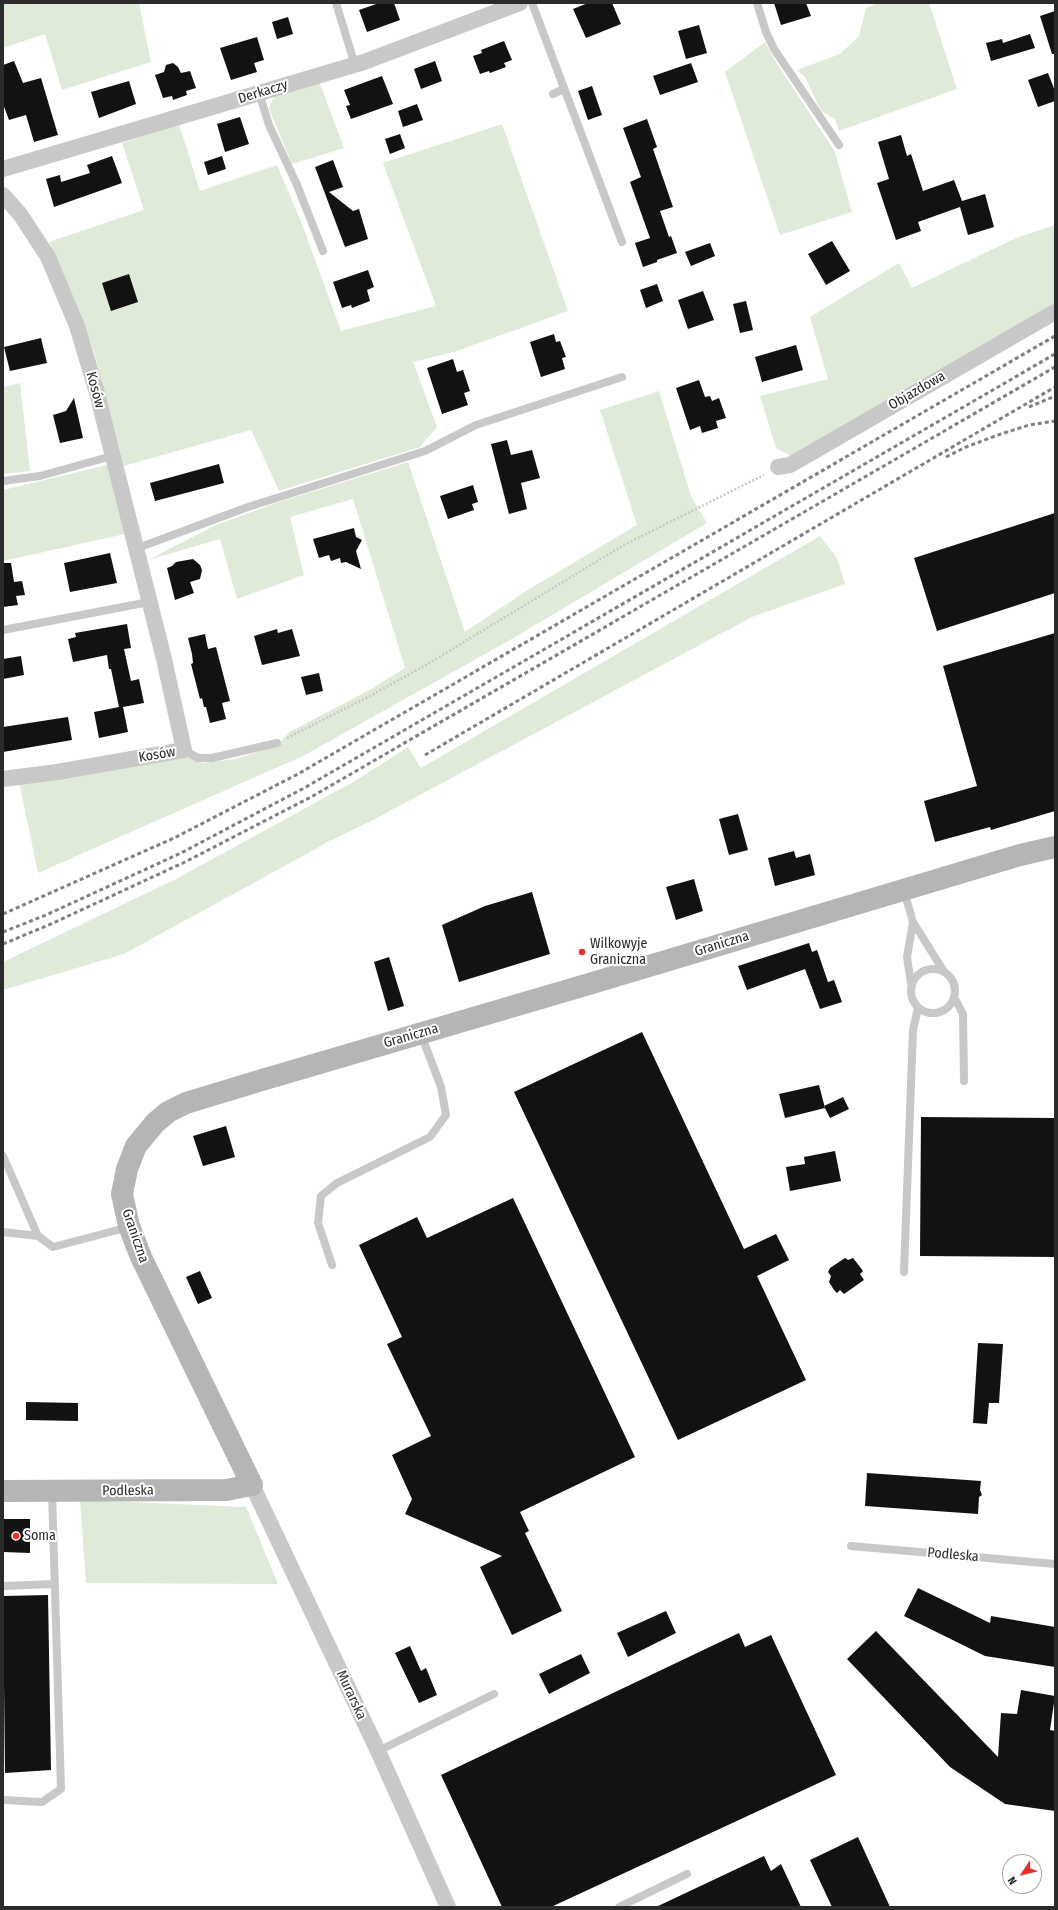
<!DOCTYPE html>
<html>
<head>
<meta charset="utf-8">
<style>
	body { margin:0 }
	#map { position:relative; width:1058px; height:1910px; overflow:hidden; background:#fff; font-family:"Fira Sans Condensed",sans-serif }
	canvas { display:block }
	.frame { position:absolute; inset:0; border:4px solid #2b2b2b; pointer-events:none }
	.north { position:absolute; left:1002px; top:1854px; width:40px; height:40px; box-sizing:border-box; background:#fff; border:1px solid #aaa; border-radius:50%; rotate:235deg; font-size:11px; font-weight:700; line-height:16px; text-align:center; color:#2b2b2b }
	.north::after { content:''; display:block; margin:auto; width:14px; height:18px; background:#e6312a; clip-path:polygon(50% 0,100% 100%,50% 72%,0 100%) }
</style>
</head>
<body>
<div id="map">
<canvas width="1058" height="1910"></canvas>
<div class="frame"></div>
<div class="north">N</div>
</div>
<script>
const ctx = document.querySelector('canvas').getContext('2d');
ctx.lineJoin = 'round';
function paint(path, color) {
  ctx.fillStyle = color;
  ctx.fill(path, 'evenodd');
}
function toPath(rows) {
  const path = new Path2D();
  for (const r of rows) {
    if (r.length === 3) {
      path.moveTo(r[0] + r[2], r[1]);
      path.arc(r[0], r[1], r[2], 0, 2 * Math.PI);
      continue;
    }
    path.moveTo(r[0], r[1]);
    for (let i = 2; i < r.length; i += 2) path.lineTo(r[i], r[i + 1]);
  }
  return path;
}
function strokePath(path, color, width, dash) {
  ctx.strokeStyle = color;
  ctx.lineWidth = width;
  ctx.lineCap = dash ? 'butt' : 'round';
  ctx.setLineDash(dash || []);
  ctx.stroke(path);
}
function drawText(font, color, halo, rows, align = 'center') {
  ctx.font = font + ' "Fira Sans Condensed",sans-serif';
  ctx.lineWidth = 4;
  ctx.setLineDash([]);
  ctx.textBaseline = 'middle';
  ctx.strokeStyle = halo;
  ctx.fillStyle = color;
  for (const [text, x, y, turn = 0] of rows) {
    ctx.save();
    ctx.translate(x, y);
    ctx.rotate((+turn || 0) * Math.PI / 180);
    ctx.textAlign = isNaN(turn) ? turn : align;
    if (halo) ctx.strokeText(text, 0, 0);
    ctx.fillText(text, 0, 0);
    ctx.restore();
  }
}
const green = toPath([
	[3,3,139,3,151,62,62,90,45,34,3,48],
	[878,3,929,3,957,89,839,131,835,119,821,111,805,77,797,70,840,54,859,36,866,8],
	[765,42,774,59,835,152,852,212,780,235,725,72],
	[319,81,344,148,292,164,269,109,272,100,278,94],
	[179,124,200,191,277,165,302,224,341,331,436,306,383,163,502,124,568,311,454,352,413,362,437,427,420,447,279,491,251,430,124,466,94,352,76,303,49,242,144,210,122,143],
	[1055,225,1055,304,791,456,776,448,760,396,828,379,810,317,899,263,912,288,1016,238],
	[20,383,30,471,3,474,3,387],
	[659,391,691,496,707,523,510,640,303,756,38,873,19,782,183,755,203,763,235,759,277,746,288,733,371,689,405,668,353,499,290,517,304,575,237,599,220,539,148,560,216,525,276,503,408,462,465,632,526,591,637,525,600,410],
	[107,465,125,534,3,561,3,490],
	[820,536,837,558,845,584,752,617,375,819,330,841,124,954,3,990,3,962,178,878,355,781,408,747,421,768],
	[80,1500,246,1507,278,1584,86,1583]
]);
const building = toPath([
	[379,3,394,3,400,20,367,32,359,10],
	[588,3,612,3,621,24,586,38,573,9],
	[774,3,806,3,811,16,781,25],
	[1055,11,1055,54,1052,54,1040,16],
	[288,17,293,34,277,39,272,22],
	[699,25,707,53,686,59,678,31],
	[1030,34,1035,48,991,61,986,43,1002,39,1003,43],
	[257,37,264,60,254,63,257,72,231,80,220,48],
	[504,41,512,60,504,63,506,67,490,73,489,71,480,74,473,56,482,53,481,50],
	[14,61,23,83,41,78,58,135,34,142,26,115,9,120,3,104,3,65],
	[435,61,442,81,421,89,414,69],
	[173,63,178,67,181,73,190,71,196,88,186,91,187,95,173,100,172,96,163,98,155,75,164,72,166,65],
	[691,63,698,82,660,95,653,76],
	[1048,73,1055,91,1055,101,1038,107,1028,80],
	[382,76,393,104,351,119,346,106,350,105,344,90],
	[129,81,136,104,99,118,91,92],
	[592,86,602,115,588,120,578,91],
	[417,104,423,120,403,127,398,111],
	[240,117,249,144,225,152,217,124],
	[647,119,657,147,653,149,673,207,660,211,669,237,671,236,677,253,657,260,657,262,643,267,635,243,650,238,630,182,641,177,623,128],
	[400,134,405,148,390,154,385,139],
	[901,135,907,156,911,154,923,191,954,180,962,201,985,194,994,227,968,235,960,207,918,222,921,231,896,240,877,183,889,179,878,142],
	[112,156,122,183,54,207,46,179,60,175,61,182,90,173,87,165],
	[222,156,226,169,208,175,204,162],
	[333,160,343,187,329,192,353,211,359,209,368,239,345,247,315,167],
	[832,241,850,271,826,285,808,254],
	[710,243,715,256,691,266,685,252],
	[368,270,374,287,367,290,370,301,352,308,351,305,342,308,333,282],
	[129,274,138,302,111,311,102,283],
	[657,284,663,301,646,308,640,290],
	[703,291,714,320,688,329,678,300],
	[746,301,753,330,740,333,733,304],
	[554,334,556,342,560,341,566,357,562,358,565,369,541,377,530,342],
	[41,338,47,363,10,371,4,347],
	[796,345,803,370,762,382,755,357],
	[453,359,457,372,463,370,470,391,464,393,468,405,442,414,427,368],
	[699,380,705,397,710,396,712,401,719,398,726,418,716,421,718,428,702,433,700,426,690,430,676,388],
	[74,398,83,438,60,443,53,415,66,411],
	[507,440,511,455,532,450,540,478,521,483,527,509,509,514,491,444],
	[219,464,224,483,155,501,150,483],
	[473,485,478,502,472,504,474,510,448,519,440,496],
	[1055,513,1055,593,937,631,914,558],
	[354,528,356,537,362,540,356,551,361,569,346,562,341,563,340,558,331,561,329,555,319,558,313,539],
	[110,553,117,583,70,592,64,563],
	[193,559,200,565,202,570,200,579,190,582,194,593,175,600,167,568,172,566,176,562],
	[3,563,11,563,14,582,22,581,25,595,16,596,18,605,3,607],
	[127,624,131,648,124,649,131,681,139,679,144,703,123,707,128,732,99,738,94,712,119,707,111,669,109,669,107,655,73,662,68,639,76,637,75,633],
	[277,629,278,633,292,629,300,656,262,665,254,636],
	[1055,633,1055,811,991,830,990,827,935,842,924,801,977,786,943,666],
	[205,634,208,649,216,647,230,701,222,703,226,719,210,723,206,707,204,707,202,698,200,699,191,664,193,663,192,654,188,638],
	[21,656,24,675,3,679,3,659],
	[319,673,323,691,306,695,301,677],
	[68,717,72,740,3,752,3,727],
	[738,814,748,850,729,855,719,819],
	[794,851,796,858,810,854,815,875,775,886,768,858],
	[694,879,703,911,676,920,666,887],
	[532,892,550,954,459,982,442,925,485,906],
	[809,943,812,952,817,950,828,982,834,980,842,1002,820,1009,805,969,747,990,738,966],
	[389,957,404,1006,388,1011,374,962],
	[642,1032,744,1249,776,1234,789,1260,757,1276,806,1380,678,1440,514,1092],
	[819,1085,825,1108,785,1118,779,1094],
	[843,1097,849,1109,830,1118,824,1106],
	[921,1117,1055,1118,1055,1257,920,1256],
	[226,1126,235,1157,203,1166,193,1136],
	[835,1151,841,1181,790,1191,786,1167,805,1164,804,1157],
	[513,1198,635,1457,520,1512,529,1531,525,1533,562,1611,512,1635,480,1567,502,1556,405,1514,412,1499,392,1455,431,1436,387,1344,402,1337,359,1245,417,1217,427,1238],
	[845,1258,848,1260,853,1258,857,1263,863,1271,860,1274,864,1280,844,1294,840,1290,837,1293,834,1290,829,1282,831,1276,828,1272,830,1268],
	[200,1271,212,1298,198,1304,186,1277],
	[978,1343,1003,1344,999,1403,989,1403,987,1424,973,1423],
	[26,1402,78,1403,78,1421,26,1420],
	[867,1473,981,1481,980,1490,982,1495,979,1497,978,1514,865,1506],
	[3,1519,30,1519,30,1553,3,1552],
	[918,1588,990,1623,991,1616,1055,1627,1055,1667,985,1656,904,1616],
	[48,1595,51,1770,5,1773,3,1596],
	[666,1611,676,1633,628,1657,617,1633],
	[876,1631,998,1757,1001,1713,1017,1714,1021,1690,1055,1696,1050,1730,1055,1731,1055,1811,1005,1804,950,1767,847,1659],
	[739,1633,745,1647,771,1635,836,1775,551,1907,502,1907,441,1775],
	[410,1646,421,1671,426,1668,437,1695,419,1703,395,1653],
	[581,1654,590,1673,549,1694,539,1674],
	[858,1837,890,1907,832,1907,810,1860],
	[764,1856,771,1871,781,1864,801,1907,656,1907]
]);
const path = toPath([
	[287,738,370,696,431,662,624,545,764,475]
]);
const lane = toPath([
	[336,3,355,65],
	[532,3,622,242],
	[757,3,766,32,774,49,839,145],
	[259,93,269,125,297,185,323,251],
	[553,94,564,89],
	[3,481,40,476,112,456],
	[135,549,248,507,425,451,476,425,622,377],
	[3,630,149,602],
	[184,750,198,758,212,758,277,743],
	[904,891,913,922,943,970],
	[933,991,22],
	[911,983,907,957,913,922],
	[954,997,963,1014,964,1081],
	[3,1156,38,1236,53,1247,129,1227],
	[3,1232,38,1236],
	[332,1265,318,1223,321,1196,337,1183,430,1137,446,1115,441,1087,421,1034],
	[904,1272,913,1030,918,1008],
	[851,1546,1055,1564],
	[3,1586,55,1584],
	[378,1751,494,1694],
	[3,1800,42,1802,61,1789,52,1492],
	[619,1907,687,1874]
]);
const street = toPath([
	[3,169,364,62,520,3],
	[3,195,20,214,48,257,77,326,97,393,164,659,184,750,57,772,3,779],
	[778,467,790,465,1055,312],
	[252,1485,378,1751,448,1907]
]);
const secondary = toPath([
	[3,1491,226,1490,252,1485,141,1257,129,1226,122,1194,127,1169,136,1146,155,1123,168,1112,186,1103,262,1080,589,984,1020,855,1055,847]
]);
const rail = toPath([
	[1029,407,1055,396],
	[946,457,966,447,998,435,1029,425,1055,421],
	[425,755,1055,387],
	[3,914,174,838,298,774,1055,336],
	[3,932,46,915,181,853,306,787,1055,354],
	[3,944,51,924,185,862,311,797,1055,367]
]);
const markers = [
	[582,952,4,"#e6312a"],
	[16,1536,4,"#e6312a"]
];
const streetNames = [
	["Derkaczy",263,92,-17],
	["Kosów",95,390,75],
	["Objazdowa",917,391,-30],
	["Kosów",157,755,-10],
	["Graniczna",722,944,-17],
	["Graniczna",411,1036,-16],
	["Graniczna",135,1236,71],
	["Podleska",128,1491,-1],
	["Podleska",953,1555,5],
	["Murarska",351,1695,65]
];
const poiNames = [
	["Wilkowyje",590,944],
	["Graniczna",590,960],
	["Soma",24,1536]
];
paint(green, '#e0ead8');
paint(building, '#121212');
strokePath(path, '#c8c8c8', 2.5, [2, 2]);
strokePath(lane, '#c8c8c8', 8);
strokePath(street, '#c8c8c8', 16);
strokePath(secondary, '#b5b5b5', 22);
strokePath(rail, '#808080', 3, [4, 3]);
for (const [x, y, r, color] of markers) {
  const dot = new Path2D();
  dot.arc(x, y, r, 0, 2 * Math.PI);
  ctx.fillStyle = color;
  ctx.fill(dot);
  strokePath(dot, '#fff', 1.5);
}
drawText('14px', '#2b2b2b', '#fff', streetNames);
drawText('14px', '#2b2b2b', '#fff', poiNames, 'left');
</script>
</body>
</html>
